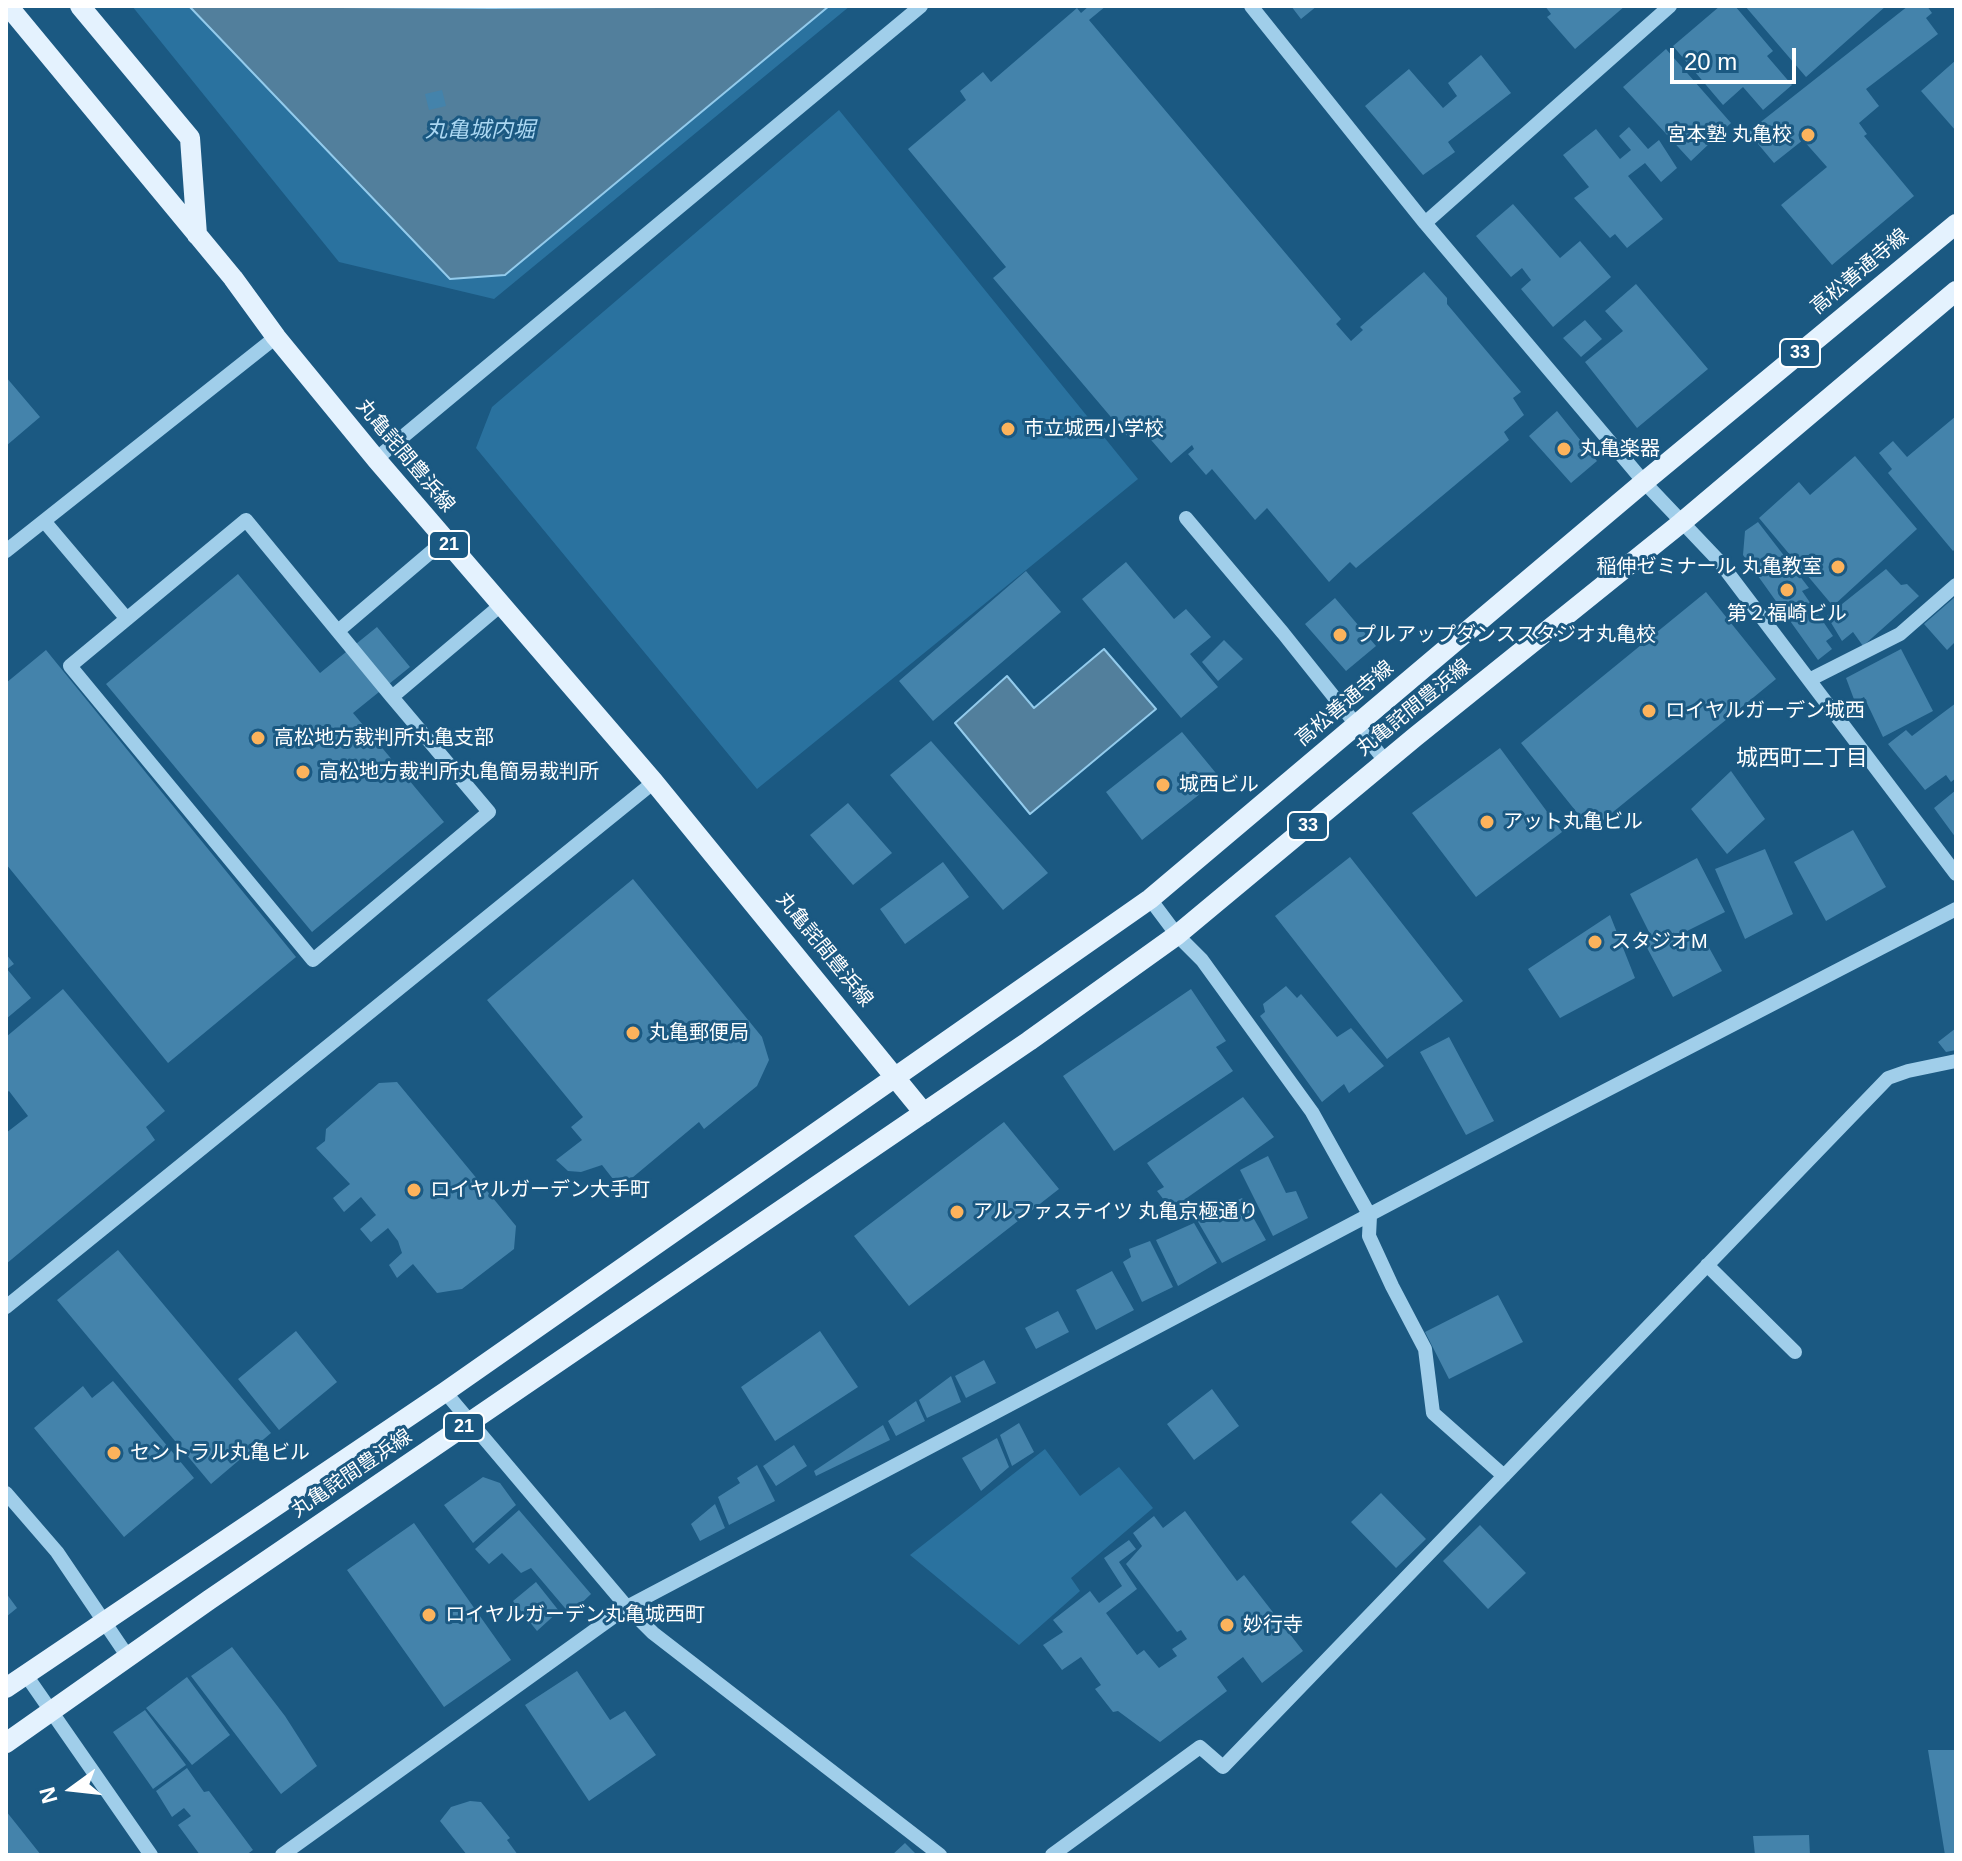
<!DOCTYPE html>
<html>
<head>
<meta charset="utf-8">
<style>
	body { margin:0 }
	#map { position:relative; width:1962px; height:1861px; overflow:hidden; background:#1b5982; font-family:Helvetica,sans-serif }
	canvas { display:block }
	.frame { position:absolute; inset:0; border:8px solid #fff; pointer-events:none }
	.north { position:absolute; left:32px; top:1749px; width:80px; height:80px; -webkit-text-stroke:6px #1b5982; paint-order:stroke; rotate:255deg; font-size:22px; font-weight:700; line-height:32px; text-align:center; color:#fff }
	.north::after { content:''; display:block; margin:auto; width:28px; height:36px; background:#fff; clip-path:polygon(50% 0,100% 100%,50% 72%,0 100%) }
	.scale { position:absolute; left:1670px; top:48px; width:126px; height:36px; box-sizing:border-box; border:4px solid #fff; border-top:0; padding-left:10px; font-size:24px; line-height:28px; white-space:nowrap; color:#fff; -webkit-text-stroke:6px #1b5982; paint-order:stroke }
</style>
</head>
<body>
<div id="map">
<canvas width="1962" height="1861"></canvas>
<div class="frame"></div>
<div class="north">N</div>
<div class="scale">20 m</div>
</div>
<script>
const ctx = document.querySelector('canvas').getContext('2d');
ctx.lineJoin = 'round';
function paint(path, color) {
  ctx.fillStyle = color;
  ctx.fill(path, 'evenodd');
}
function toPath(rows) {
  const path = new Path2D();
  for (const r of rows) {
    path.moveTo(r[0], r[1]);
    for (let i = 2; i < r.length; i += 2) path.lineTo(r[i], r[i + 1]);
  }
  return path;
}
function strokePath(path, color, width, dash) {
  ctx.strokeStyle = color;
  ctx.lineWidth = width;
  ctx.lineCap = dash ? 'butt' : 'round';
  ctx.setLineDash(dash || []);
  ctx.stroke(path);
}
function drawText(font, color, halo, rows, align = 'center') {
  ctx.font = font + ' Helvetica,"Noto Sans JP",sans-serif';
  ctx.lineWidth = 6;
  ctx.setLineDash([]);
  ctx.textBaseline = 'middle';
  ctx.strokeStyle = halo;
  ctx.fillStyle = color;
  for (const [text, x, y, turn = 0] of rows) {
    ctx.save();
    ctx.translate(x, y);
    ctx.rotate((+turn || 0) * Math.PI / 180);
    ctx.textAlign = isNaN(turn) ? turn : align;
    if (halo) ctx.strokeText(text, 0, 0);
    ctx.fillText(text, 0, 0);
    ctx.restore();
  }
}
const green = toPath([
	[132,6,850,6,494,299,339,262],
	[839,110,1138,479,757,789,476,448,492,407],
	[1045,1449,1080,1496,1119,1467,1153,1508,1071,1578,1080,1591,1019,1645,910,1555]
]);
const water = toPath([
	[189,6,491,8,829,6,505,275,450,279,189,6],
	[1104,649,1156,709,1030,814,955,723,1007,676,1034,708,1104,649]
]);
const building = toPath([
	[1089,6,1106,6,1089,20,1341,319,1336,324,1351,341,1363,330,1360,327,1424,272,1447,298,1447,304,1521,392,1513,398,1524,415,1504,432,1509,440,1356,568,1350,562,1329,582,1267,508,1255,520,1212,469,1206,475,1188,454,1194,449,1192,445,1171,463,1139,426,1127,436,993,278,1006,267,908,149,966,100,960,91,983,72,991,82,1077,8,1081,13],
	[1291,6,1317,6,1301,19],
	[1545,6,1625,6,1575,49,1547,17,1551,14],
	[1720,6,1735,6,1773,51,1767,56,1792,85,1763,110,1743,87,1723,105,1673,46],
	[1745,6,1886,6,1806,77],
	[1908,6,1927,6,1932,13,1926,18,1938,34,1866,89,1879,106,1859,123,1867,134,1864,136,1914,196,1832,265,1781,205,1827,167,1803,140,1774,163,1748,132],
	[1666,49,1731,123,1691,161,1623,87],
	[1481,55,1511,93,1448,142,1455,152,1423,175,1365,106,1409,69,1443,108,1457,96,1448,83],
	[1956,60,1956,131,1921,91],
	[442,90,446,106,429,110,425,94],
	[1629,127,1648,149,1659,140,1677,168,1661,182,1645,163,1628,176,1663,219,1627,248,1615,234,1610,238,1574,198,1589,187,1563,155,1596,129,1620,159,1631,150,1619,136],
	[1513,204,1560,258,1580,241,1611,277,1553,327,1521,289,1531,280,1522,268,1511,277,1476,236],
	[1636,284,1708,369,1637,428,1585,362,1623,331,1605,311],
	[1585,320,1602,339,1581,357,1563,338],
	[6,377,40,417,6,446],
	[1557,411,1597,461,1571,483,1529,436],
	[1956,416,1956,548,1953,551,1888,473,1892,469,1879,453,1893,441,1907,457],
	[1855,456,1917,529,1833,606,1759,518,1799,482,1810,495],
	[1758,522,1809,588,1802,591,1833,636,1826,641,1832,649,1818,660,1743,555,1745,531],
	[1126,562,1174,619,1186,609,1211,637,1190,654,1218,687,1181,718,1082,599],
	[1886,569,1901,585,1907,584,1919,596,1863,646,1853,632,1842,641,1827,616],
	[1026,571,1061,612,933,721,899,681],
	[238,574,320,673,377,627,410,667,353,713,444,822,312,932,106,684],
	[1706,592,1776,679,1591,830,1521,743],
	[1956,596,1956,641,1947,650,1924,624],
	[1335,598,1376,646,1346,671,1305,624],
	[1224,640,1243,659,1218,681,1202,662],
	[1901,649,1933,711,1883,737,1864,697,1855,702,1846,678],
	[46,650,296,957,168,1063,6,864,6,683],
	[1956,703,1956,778,1951,782,1946,775,1925,790,1888,744,1906,730,1912,736],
	[1182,732,1220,778,1142,840,1106,792],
	[931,741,1048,873,1003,910,890,775],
	[1500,748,1562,832,1476,897,1412,813],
	[1731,771,1765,819,1727,854,1691,809],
	[1956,790,1956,838,1934,808],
	[848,803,892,853,853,885,810,835],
	[1853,830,1886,887,1826,921,1794,862],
	[1765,849,1793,914,1745,939,1715,869],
	[1350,857,1463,1001,1387,1059,1275,916],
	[1697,858,1725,912,1675,937,1679,946,1702,935,1722,971,1673,997,1644,942,1652,938,1630,894],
	[943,862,969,897,905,944,880,909],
	[633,879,762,1037,769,1060,757,1086,704,1129,699,1122,620,1188,602,1165,581,1172,568,1171,556,1160,582,1140,571,1127,583,1117,487,1000],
	[1610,915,1635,978,1560,1018,1528,969],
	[6,954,14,964,7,969,31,998,6,1019],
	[1286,986,1297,998,1301,994,1337,1037,1351,1028,1384,1066,1349,1093,1344,1084,1322,1102,1260,1016,1265,1012,1263,1004],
	[63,989,165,1111,146,1127,155,1140,6,1264,6,1133,28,1116,9,1091,6,1093,6,1037],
	[1191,989,1226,1041,1216,1047,1233,1071,1114,1151,1063,1076],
	[1956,1028,1956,1050,1946,1052,1938,1042],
	[1449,1037,1494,1121,1466,1135,1420,1052],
	[397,1082,516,1226,514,1249,462,1289,437,1293,413,1264,397,1278,389,1265,402,1253,398,1241,388,1228,371,1242,360,1229,376,1215,361,1197,344,1212,333,1198,350,1184,316,1148,325,1141,326,1129,379,1083],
	[1243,1097,1274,1137,1171,1209,1157,1191,1164,1187,1147,1163],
	[1004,1122,1059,1189,909,1306,854,1236],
	[1268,1156,1286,1193,1296,1191,1308,1218,1273,1236,1240,1170],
	[1242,1198,1266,1240,1222,1263,1197,1220],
	[1194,1223,1217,1263,1178,1286,1156,1240],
	[1150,1241,1173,1287,1142,1302,1123,1262,1131,1257,1129,1249],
	[118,1250,271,1433,211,1484,57,1300],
	[1112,1271,1134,1310,1096,1330,1076,1290],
	[1498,1295,1523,1342,1449,1379,1425,1332],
	[1058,1311,1069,1332,1036,1349,1025,1328],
	[296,1331,337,1382,279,1430,238,1379],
	[820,1331,858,1387,775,1441,741,1387],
	[984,1360,996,1383,966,1398,955,1376],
	[951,1376,961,1402,927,1418,919,1400],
	[113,1381,194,1478,124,1537,34,1428,83,1386,92,1398],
	[1212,1389,1239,1426,1194,1460,1167,1424],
	[916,1401,925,1421,896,1436,888,1421],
	[1019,1423,1034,1452,1012,1466,1000,1435],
	[883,1425,890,1440,816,1476,814,1471],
	[997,1438,1009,1467,981,1491,962,1458],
	[794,1445,807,1466,776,1486,763,1466],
	[757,1465,775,1501,729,1525,718,1497,740,1483,737,1478],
	[483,1477,500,1483,516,1505,473,1543,444,1505],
	[1381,1493,1426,1539,1396,1568,1351,1522],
	[715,1504,725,1528,700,1541,691,1524],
	[519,1510,591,1594,570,1614,531,1568,521,1573,502,1553,489,1564,475,1549],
	[1185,1511,1237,1581,1244,1575,1303,1651,1262,1683,1243,1657,1217,1677,1227,1691,1160,1742,1118,1711,1113,1712,1095,1689,1101,1685,1081,1657,1062,1670,1043,1645,1063,1632,1053,1620,1090,1591,1099,1603,1122,1586,1104,1558,1129,1540,1136,1549,1119,1562,1137,1589,1106,1613,1137,1655,1144,1650,1159,1668,1177,1656,1172,1649,1187,1639,1181,1630,1177,1632,1126,1564,1142,1546,1133,1533,1154,1516,1163,1528],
	[414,1523,511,1660,444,1707,347,1570],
	[1480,1525,1526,1573,1488,1609,1443,1561],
	[536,1582,559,1611,537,1631,513,1601],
	[6,1593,17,1608,6,1617],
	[232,1647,285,1716,317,1766,281,1794,191,1676],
	[577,1671,610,1720,625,1711,656,1755,589,1801,525,1705],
	[187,1677,230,1735,192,1765,146,1708],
	[145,1710,186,1765,153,1789,113,1732],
	[1928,1750,1956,1750,1956,1855,1945,1855],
	[187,1768,204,1792,209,1791,253,1850,246,1855,200,1855,178,1825,191,1816,184,1808,172,1817,156,1791],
	[470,1801,481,1802,510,1838,507,1840,518,1855,467,1855,440,1821,451,1807],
	[6,1811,41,1855,6,1855],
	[1809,1835,1810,1855,1755,1855,1753,1836],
	[905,1843,917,1855,892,1855]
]);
const minor = toPath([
	[1251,6,1425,223,1644,482,1719,561,1956,874],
	[1425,223,1670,6],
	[376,459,921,6],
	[1186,518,1283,633,1386,762],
	[44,521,127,619],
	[6,551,276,337],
	[338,631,445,540],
	[1809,680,1900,634,1956,585],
	[392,697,489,812,313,960,70,666,246,520,392,697,501,605],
	[1150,899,1177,935,1202,960,1312,1112,1370,1216,1369,1236,1392,1286,1425,1349,1433,1413,1504,1476],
	[1707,1265,1795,1352],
	[6,1307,654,782],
	[445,1392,627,1607,653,1633,940,1855],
	[6,1493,57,1552,128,1657],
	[26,1675,151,1855],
	[282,1855,627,1607,1541,1124,1956,909],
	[1052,1855,1200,1747,1223,1767,1888,1078,1908,1071,1956,1061]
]);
const major = toPath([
	[8,6,233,278,276,337,376,459,654,782,924,1113],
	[80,6,190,138,197,235],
	[6,1688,445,1392,1150,899,1644,482,1956,224],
	[6,1743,209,1600,1029,1041,1177,935,1415,737,1681,523,1956,291]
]);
const markers = [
	[1808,135,8,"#fcb35c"],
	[1008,429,8,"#fcb35c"],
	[1564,449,8,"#fcb35c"],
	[1838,567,8,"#fcb35c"],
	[1787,590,8,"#fcb35c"],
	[1340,635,8,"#fcb35c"],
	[1649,711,8,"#fcb35c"],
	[258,738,8,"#fcb35c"],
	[303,772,8,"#fcb35c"],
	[1163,785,8,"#fcb35c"],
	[1487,822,8,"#fcb35c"],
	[1595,942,8,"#fcb35c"],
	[633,1033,8,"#fcb35c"],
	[414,1190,8,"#fcb35c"],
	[957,1212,8,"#fcb35c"],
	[114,1453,8,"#fcb35c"],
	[429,1615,8,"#fcb35c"],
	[1227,1625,8,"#fcb35c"]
];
const shields = [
	[1800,353,40],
	[449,545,40],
	[1308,826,40],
	[464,1427,40]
];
const shieldNames = [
	["33",1800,353],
	["21",449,545],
	["33",1308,826],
	["21",464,1427]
];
const poiNames = [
	["宮本塾 丸亀校",1792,135,"right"],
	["市立城西小学校",1024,429],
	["丸亀楽器",1580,449],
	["稲伸ゼミナール 丸亀教室",1822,567,"right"],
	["第２福崎ビル",1787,614,"center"],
	["プルアップダンススタジオ丸亀校",1356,635],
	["ロイヤルガーデン城西",1665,711],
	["高松地方裁判所丸亀支部",274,738],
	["高松地方裁判所丸亀簡易裁判所",319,772],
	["城西ビル",1179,785],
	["アット丸亀ビル",1503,822],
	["スタジオM",1611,942],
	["丸亀郵便局",649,1033],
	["ロイヤルガーデン大手町",430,1190],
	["アルファステイツ 丸亀京極通り",973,1212],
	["セントラル丸亀ビル",130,1453],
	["ロイヤルガーデン丸亀城西町",445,1615],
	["妙行寺",1243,1625]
];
const streetNames = [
	["高松善通寺線",1860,272,-40],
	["丸亀詫間豊浜線",405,456,50],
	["高松善通寺線",1345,704,-40],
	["丸亀詫間豊浜線",1414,708,-39],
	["丸亀詫間豊浜線",824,950,51],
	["丸亀詫間豊浜線",352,1474,-34]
];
const waterNames = [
	["丸亀城内堀",480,131]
];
const neighbourhoodNames = [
	["城西町二丁目",1802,759]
];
paint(green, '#2a729f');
paint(water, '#527f9c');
strokePath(water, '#93cbec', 2);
paint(building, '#4483ab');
strokePath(minor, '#a0ceea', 14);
strokePath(major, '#e4f2fe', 20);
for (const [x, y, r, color] of markers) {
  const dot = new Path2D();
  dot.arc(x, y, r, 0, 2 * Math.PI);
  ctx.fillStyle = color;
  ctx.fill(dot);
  strokePath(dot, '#1b5982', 3);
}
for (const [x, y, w] of shields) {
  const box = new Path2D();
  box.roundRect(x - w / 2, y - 14, w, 28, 6);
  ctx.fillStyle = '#1b5982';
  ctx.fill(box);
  strokePath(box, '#fff', 2);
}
drawText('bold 18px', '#fff', null, shieldNames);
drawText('20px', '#fff', '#1b5982', poiNames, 'left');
drawText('20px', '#fff', '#1b5982', streetNames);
drawText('italic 22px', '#abd7f2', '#1b5982', waterNames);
drawText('22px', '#fff', '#1b5982', neighbourhoodNames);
</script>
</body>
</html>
